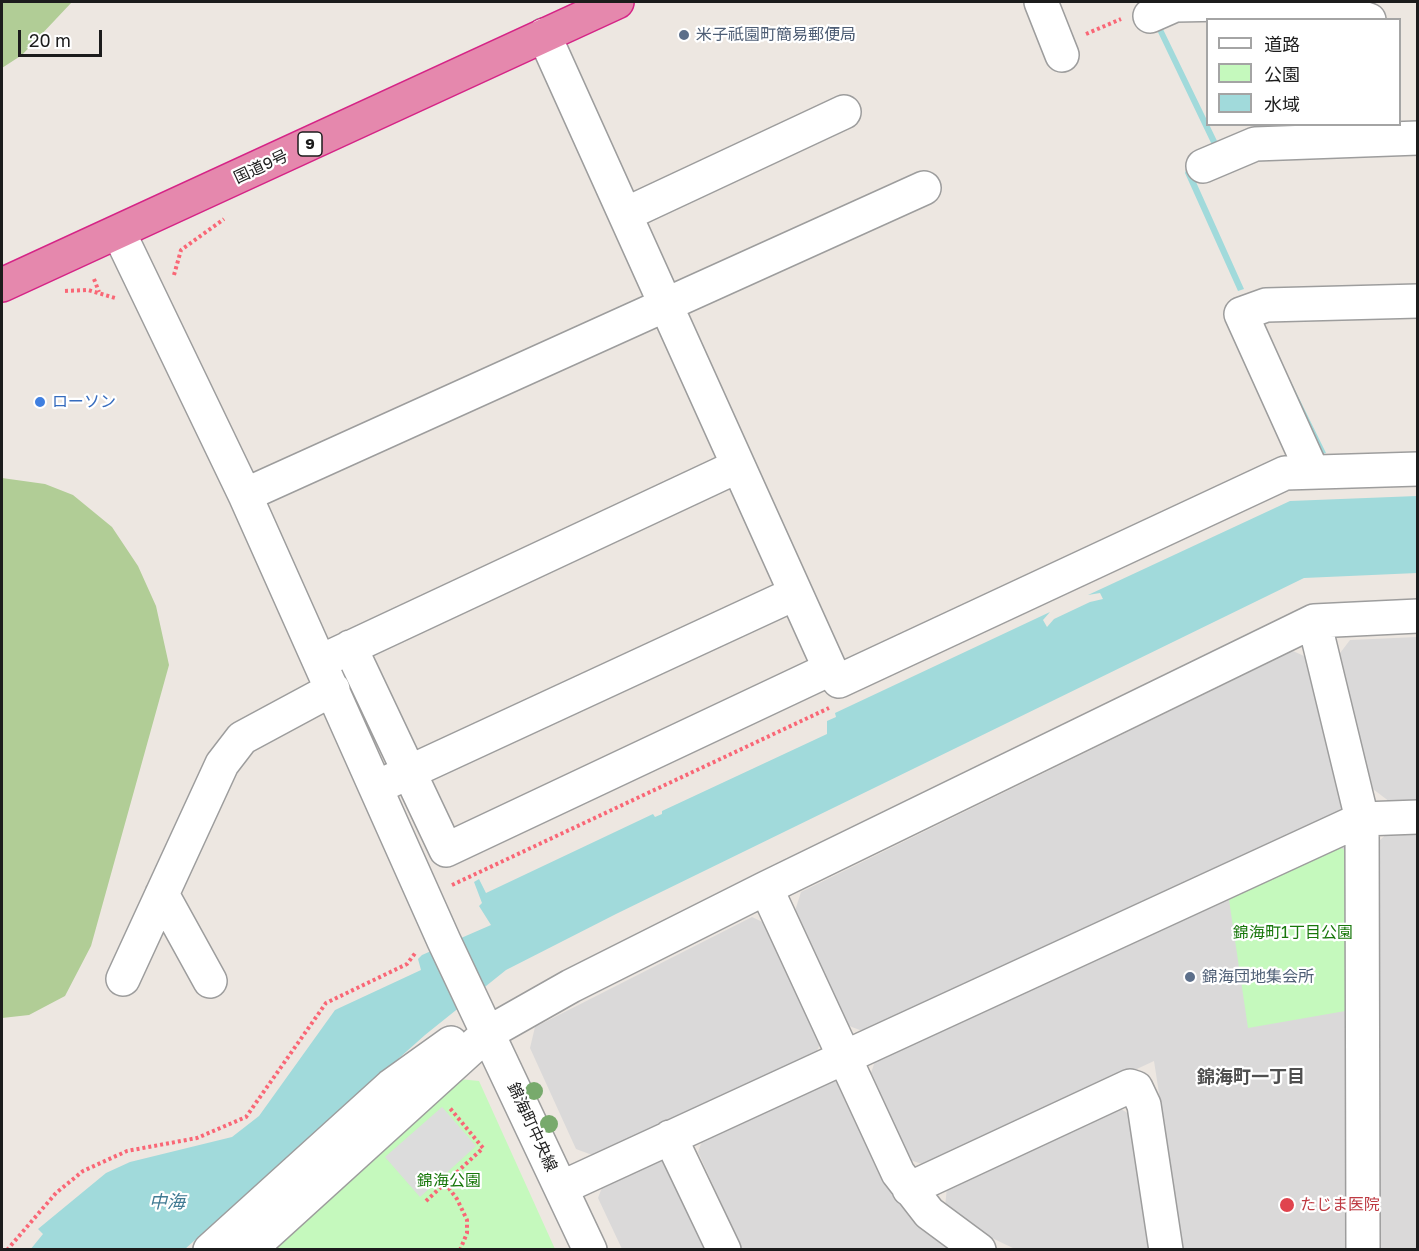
<!DOCTYPE html>
<html>
<head>
<meta charset="utf-8">
<style>
	body { margin:0 }
	#map { position:relative; width:1419px; height:1251px; overflow:hidden; background:#ede7e1; font-family:"Golos Text","Noto Sans JP",sans-serif }
	canvas { display:block }
	.frame { position:absolute; inset:0; border:3px solid #1c1c1c; pointer-events:none }
	.legend { position:absolute; left:1206px; top:18px; width:195px; height:108px; box-sizing:border-box; background:#fff; border:2px solid #a4a4a4; margin:0; padding:8px 10px; list-style:none; font-size:18px; color:#1c1c1c }
	.legend li { display:flex; align-items:center; gap:12px; height:30px }
	.legend b { width:30px; border:2px solid #a4a4a4 }
	.scale { position:absolute; left:18px; top:30px; width:84px; height:27px; box-sizing:border-box; border:3px solid #1c1c1c; border-top:0; padding-left:8px; font-size:18px; line-height:21px; white-space:nowrap; color:#1c1c1c; -webkit-text-stroke:4px #fff; paint-order:stroke }
</style>
</head>
<body>
<div id="map">
<canvas width="1419" height="1251"></canvas>
<div class="frame"></div>
<ul class="legend">
<li><b style="height:8px;background:#fff"></b>道路</li>
<li><b style="height:16px;background:#c5f9bd"></b>公園</li>
<li><b style="height:16px;background:#a1dadb"></b>水域</li>
</ul>
<div class="scale">20 m</div>
</div>
<script>
const ctx = document.querySelector('canvas').getContext('2d');
ctx.lineJoin = 'round';
function paint(path, color) {
  ctx.fillStyle = color;
  ctx.fill(path, 'evenodd');
}
function toPath(rows) {
  const path = new Path2D();
  for (const r of rows) {
    path.moveTo(r[0], r[1]);
    for (let i = 2; i < r.length; i += 2) path.lineTo(r[i], r[i + 1]);
  }
  return path;
}
function strokePath(path, color, width, dash) {
  ctx.strokeStyle = color;
  ctx.lineWidth = width;
  ctx.lineCap = dash ? 'butt' : 'round';
  ctx.setLineDash(dash || []);
  ctx.stroke(path);
}
function drawText(font, color, halo, rows, align = 'center') {
  ctx.font = font + ' "Golos Text","Noto Sans JP",sans-serif';
  ctx.lineWidth = 4.5;
  ctx.setLineDash([]);
  ctx.textBaseline = 'middle';
  ctx.strokeStyle = halo;
  ctx.fillStyle = color;
  for (const [text, x, y, turn = 0] of rows) {
    ctx.save();
    ctx.translate(x, y);
    ctx.rotate((+turn || 0) * Math.PI / 180);
    ctx.textAlign = isNaN(turn) ? turn : align;
    if (halo) ctx.strokeText(text, 0, 0);
    ctx.fillText(text, 0, 0);
    ctx.restore();
  }
}
const residential = toPath([
	[1417,637,1417,801,1390,802,1373,789,1337,657,1350,640],
	[1293,651,1313,660,1348,794,1340,814,865,1032,844,1024,794,914,801,892],
	[1417,825,1417,1249,1377,1250,1379,841,1395,826],
	[1337,842,1353,853,1352,1249,1183,1249,1154,1061,928,1166,910,1160,870,1076,877,1055],
	[752,917,771,926,823,1035,816,1054,595,1156,576,1149,530,1048,535,1027],
	[827,1076,845,1084,957,1249,742,1249,698,1152,705,1133],
	[1118,1107,1135,1118,1152,1250,1015,1249,973,1229,945,1207,947,1187],
	[656,1156,675,1162,715,1249,622,1249,598,1198,605,1180]
]);
const forest = toPath([
	[2,2,72,2,22,55,2,68],
	[2,478,45,484,73,495,112,527,138,566,156,606,169,665,91,946,65,996,29,1015,2,1018]
]);
const park = toPath([
	[1336,844,1350,854,1351,1010,1248,1028,1228,893],
	[459,1079,479,1081,555,1249,269,1250]
]);
const parking = toPath([
	[442,1107,476,1146,420,1197,385,1157]
]);
const water = toPath([
	[1160,23,1219,145,1192,173,1244,289,1238,291,1185,173,1191,154,1213,147,1155,26],
	[1265,329,1326,453,1322,454],
	[1417,496,1417,573,1304,578,616,914,506,970,425,1035,185,1249,30,1250,43,1234,38,1229,106,1173,130,1162,232,1137,259,1116,335,1010,421,970,418,959,422,955,491,925,479,906,482,903,474,882,479,879,486,893,653,814,655,817,662,814,662,811,827,734,827,721,836,717,835,713,1050,612,1043,620,1047,627,1054,619,1090,602,1103,599,1100,593,1088,595,1290,501]
]);
const path = toPath([
	[1086,34,1121,19],
	[174,275,181,250,224,219],
	[94,279,99,292],
	[65,291,88,290,115,298],
	[452,885,829,708],
	[445,1183,457,1199,467,1220,467,1233,460,1250],
	[426,1201,483,1148,449,1107],
	[7,1250,56,1193,83,1171,127,1151,197,1138,246,1117,326,1003,407,964,416,952]
]);
const minor = toPath([
	[1041,2,1062,55],
	[1150,16,1175,5,1280,3,1328,6,1369,20],
	[544,35,830,669],
	[1203,166,1255,144,1418,138],
	[626,214,844,112],
	[119,233,245,495,444,941,590,1250],
	[1312,471,1241,314,1266,305,1418,301],
	[245,495,924,188],
	[1314,621,1362,819,1363,1250],
	[350,647,446,850,830,669,839,681,1285,473,1418,469],
	[330,657,738,466],
	[390,781,794,594],
	[766,888,898,1173,929,1213,979,1250],
	[162,894,210,981],
	[123,979,222,764,242,738,333,689],
	[670,1137,724,1250],
	[561,1188,1362,819,1418,817],
	[909,1189,1130,1086,1136,1088,1144,1105,1166,1250],
	[210,1250,391,1086,451,1043],
	[249,1250,488,1033,571,986,766,888,1314,621,1418,616]
]);
const highway = toPath([
	[2,285,617,2]
]);
const trees = [
	[534,1091],
	[549,1124]
];
const markers = [
	[684,35,6,"#5c6f8a"],
	[40,402,6,"#3f7fe0"],
	[1190,977,6,"#5c6f8a"],
	[1287,1205,8,"#e0444e"]
];
const shields = [
	[310,144,24]
];
const shieldNames = [
	["9",310,144]
];
const serviceNames = [
	["米子祇園町簡易郵便局",696,35],
	["錦海団地集会所",1202,977]
];
const streetNames = [
	["国道9号",261,167,-25],
	["錦海町中央線",532,1127,65]
];
const shopNames = [
	["ローソン",52,402]
];
const parkNames = [
	["錦海町1丁目公園",1293,933],
	["錦海公園",449,1181]
];
const healthNames = [
	["たじま医院",1300,1205]
];
const neighbourhoodNames = [
	["錦海町一丁目",1251,1077]
];
const waterNames = [
	["中海",167,1202]
];
paint(residential, '#dad9d9');
paint(forest, '#b1cd96');
paint(park, '#c5f9bd');
paint(parking, '#dcdcdc');
paint(water, '#a1dadb');
strokePath(minor, '#9d9d9d', 36);
strokePath(highway, '#d52486', 36);
strokePath(path, '#f96776', 4, [3, 3]);
strokePath(minor, '#fff', 33);
strokePath(highway, '#e588ad', 33);
ctx.fillStyle = '#78aa6c';
for (const [x, y] of trees) {
  ctx.beginPath();
  ctx.arc(x, y, 9, 0, 2 * Math.PI);
  ctx.fill();
}
for (const [x, y, r, color] of markers) {
  const dot = new Path2D();
  dot.arc(x, y, r, 0, 2 * Math.PI);
  ctx.fillStyle = color;
  ctx.fill(dot);
  strokePath(dot, '#fff', 2);
}
for (const [x, y, w] of shields) {
  const box = new Path2D();
  box.roundRect(x - w / 2, y - 12, w, 24, 4.5);
  ctx.fillStyle = '#fff';
  ctx.fill(box);
  strokePath(box, '#1c1c1c', 1.5);
}
drawText('bold 15px', '#1c1c1c', null, shieldNames);
drawText('16px', '#4e5e75', '#fff', serviceNames, 'left');
drawText('16px', '#1c1c1c', '#fff', streetNames);
drawText('16px', '#366cbe', '#fff', shopNames, 'left');
drawText('16px', '#19780c', '#fff', parkNames);
drawText('16px', '#be3a42', '#fff', healthNames, 'left');
drawText('bold 18px', '#4f4f4f', '#fff', neighbourhoodNames);
drawText('italic 18px', '#417b93', '#fff', waterNames);
</script>
</body>
</html>
